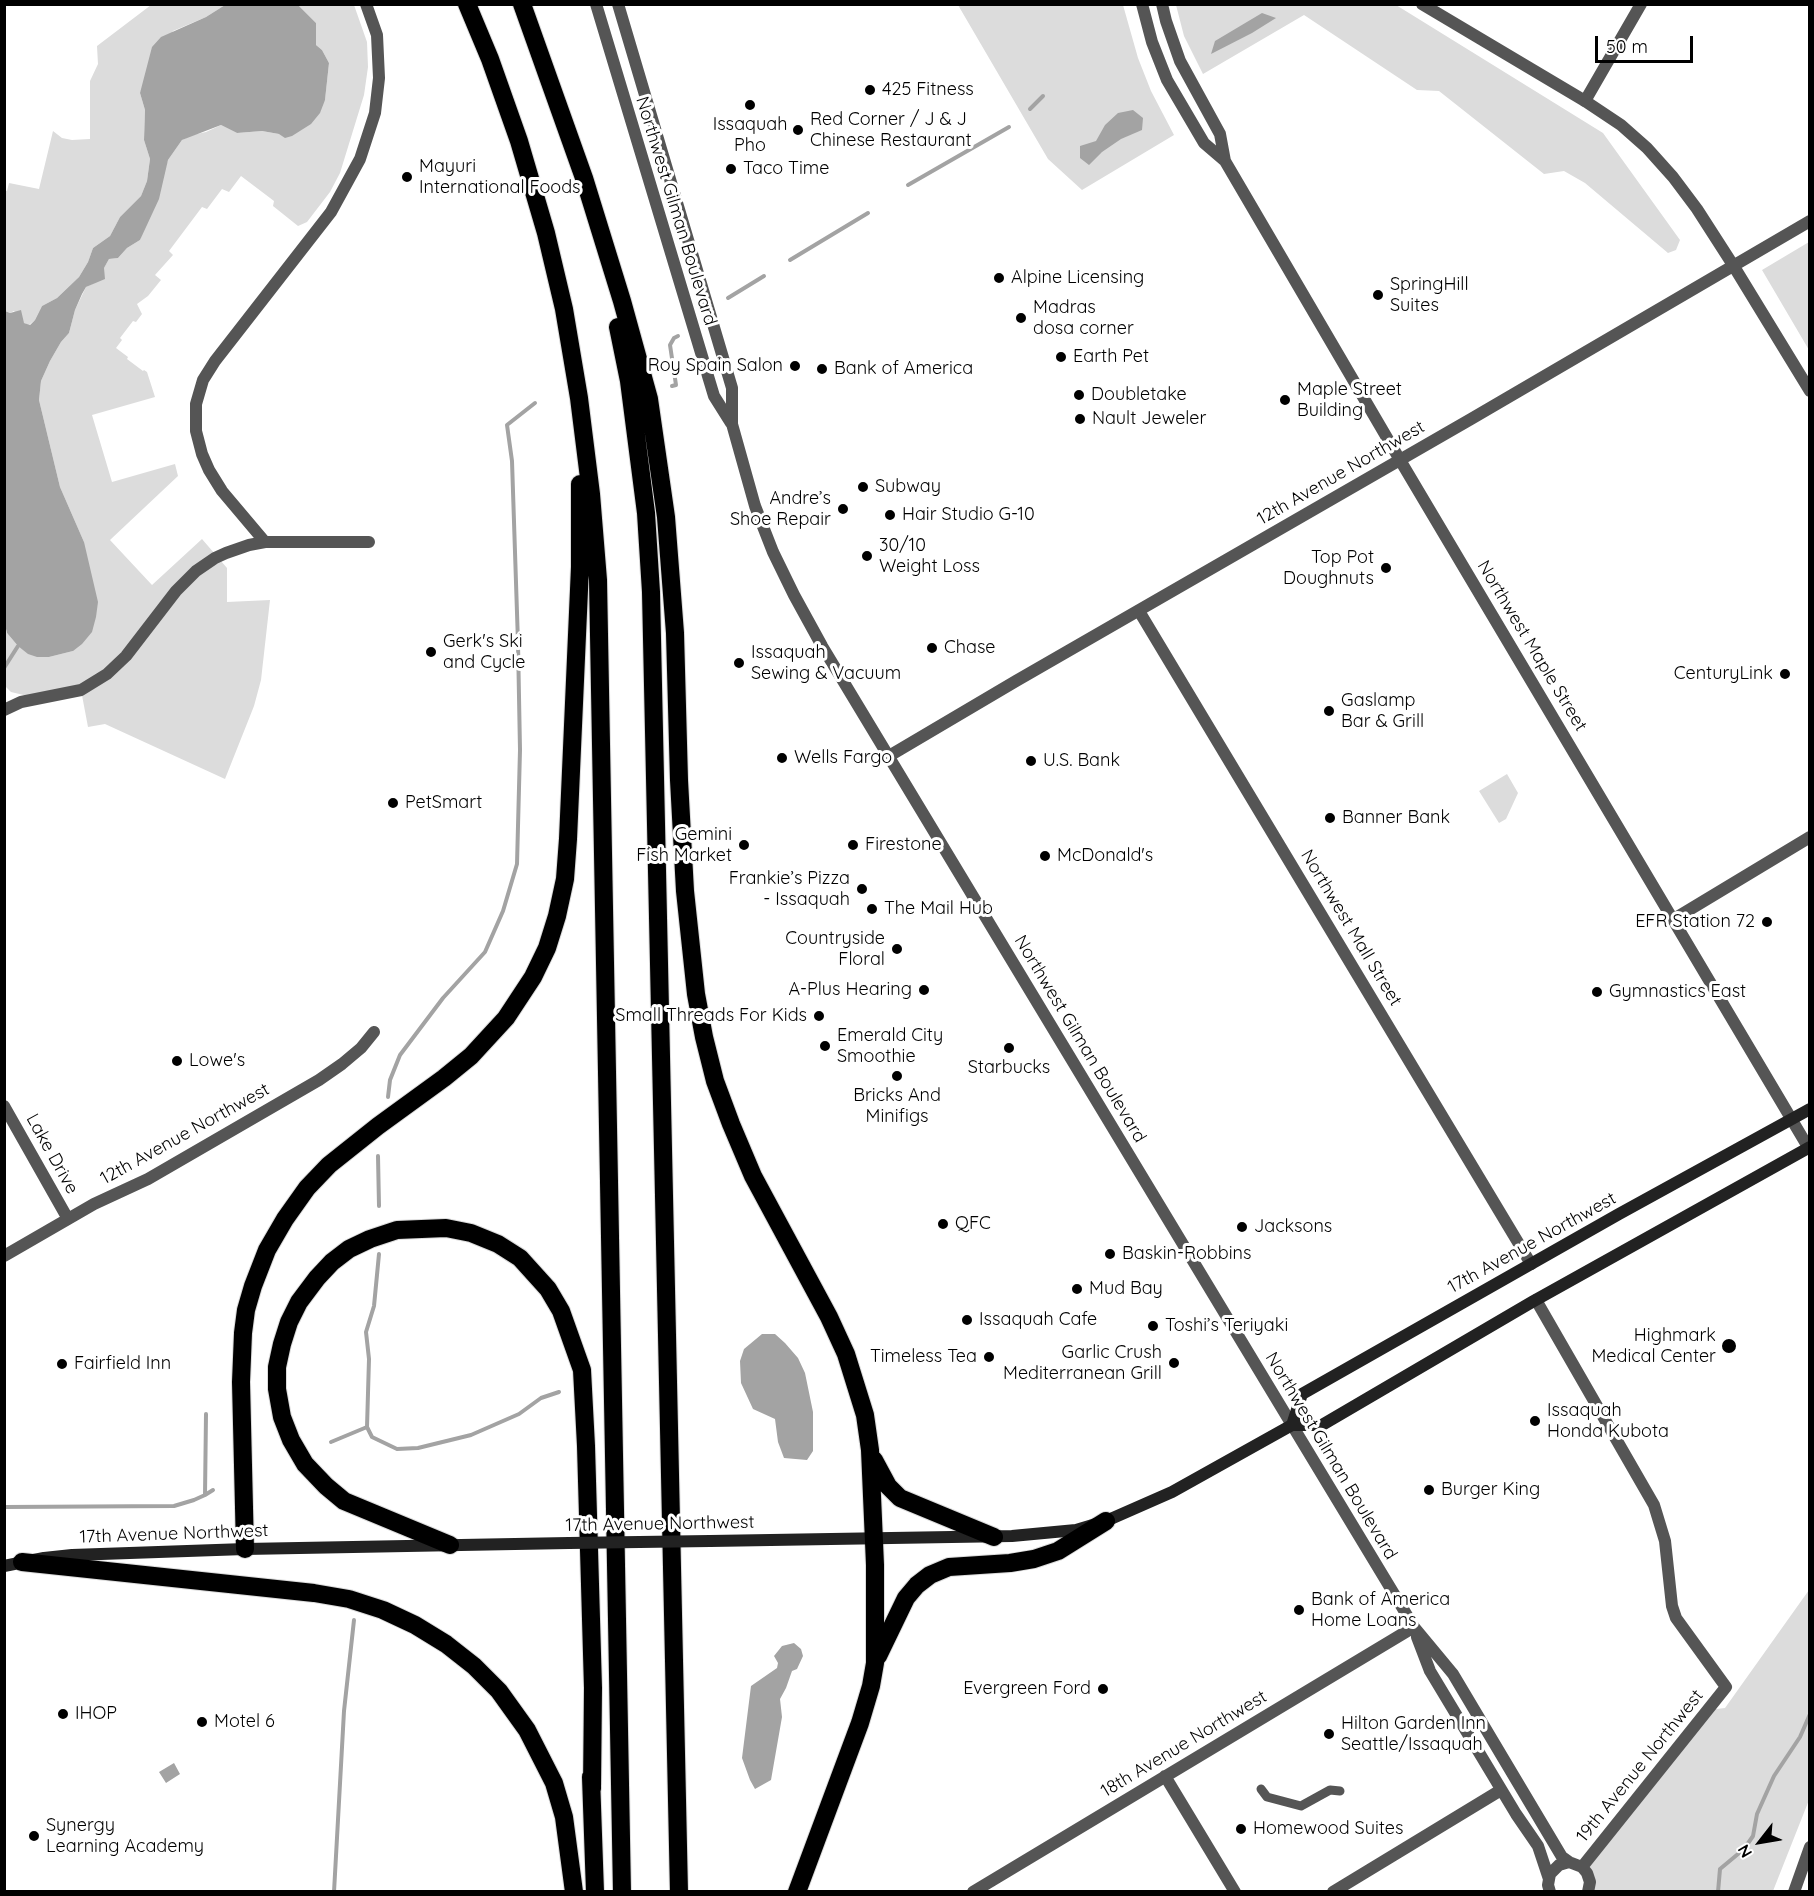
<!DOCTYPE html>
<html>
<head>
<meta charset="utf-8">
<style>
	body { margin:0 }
	#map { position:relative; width:1814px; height:1896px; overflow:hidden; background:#fff; font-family:Quicksand,sans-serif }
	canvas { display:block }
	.frame { position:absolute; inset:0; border:6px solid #000; pointer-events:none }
	.north { position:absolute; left:1730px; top:1812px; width:60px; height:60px; -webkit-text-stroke:4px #fff; paint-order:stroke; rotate:239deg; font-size:16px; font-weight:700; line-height:24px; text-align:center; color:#000 }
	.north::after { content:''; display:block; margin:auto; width:21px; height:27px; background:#000; clip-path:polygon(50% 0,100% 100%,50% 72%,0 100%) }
	.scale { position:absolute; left:1595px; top:36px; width:98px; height:27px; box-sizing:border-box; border:3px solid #000; border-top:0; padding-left:8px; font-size:18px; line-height:21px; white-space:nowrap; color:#000; -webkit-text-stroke:4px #fff; paint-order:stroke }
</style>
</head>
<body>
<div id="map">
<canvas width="1814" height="1896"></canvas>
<div class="frame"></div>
<div class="north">N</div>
<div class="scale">50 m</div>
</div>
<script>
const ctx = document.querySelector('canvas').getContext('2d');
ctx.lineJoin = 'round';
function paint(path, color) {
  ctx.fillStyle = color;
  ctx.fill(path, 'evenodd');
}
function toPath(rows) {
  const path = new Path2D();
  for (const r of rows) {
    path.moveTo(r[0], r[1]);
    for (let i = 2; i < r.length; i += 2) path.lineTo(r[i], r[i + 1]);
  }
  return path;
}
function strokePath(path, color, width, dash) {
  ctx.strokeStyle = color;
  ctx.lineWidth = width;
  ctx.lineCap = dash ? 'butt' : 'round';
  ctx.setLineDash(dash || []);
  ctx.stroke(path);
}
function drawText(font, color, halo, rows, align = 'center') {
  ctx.font = font + ' Quicksand,sans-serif';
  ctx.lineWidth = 6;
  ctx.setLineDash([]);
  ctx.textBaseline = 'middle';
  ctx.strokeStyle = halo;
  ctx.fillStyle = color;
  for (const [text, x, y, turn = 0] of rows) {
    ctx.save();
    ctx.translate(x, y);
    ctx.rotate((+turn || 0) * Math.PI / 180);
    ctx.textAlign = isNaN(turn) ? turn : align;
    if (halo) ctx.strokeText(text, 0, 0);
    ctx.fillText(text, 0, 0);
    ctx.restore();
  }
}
const green = toPath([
	[151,5,225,5,206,17,173,31,140,93,145,110,144,140,150,159,147,181,141,196,120,217,110,236,93,248,88,262,79,277,57,298,42,306,35,320,29,325,24,323,14,311,10,313,5,311,4,190,7,191,9,183,39,189,53,131,62,138,72,140,90,139,90,81,98,64,97,46],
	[298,5,354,5,367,42,368,67,364,95,340,173,330,192,307,222,298,226,273,206,274,201,241,176,229,192,222,189,207,209,202,207,169,251,173,255,155,275,161,280,148,296,137,304,142,314,136,322,133,321,120,338,122,340,116,348,128,357,127,359,143,371,144,370,147,372,155,397,92,415,112,482,175,464,178,476,110,540,152,585,202,539,227,568,227,602,270,600,261,680,254,706,225,779,105,724,88,727,81,690,36,698,11,692,5,686,4,625,7,633,18,646,49,657,73,651,84,542,60,487,39,400,41,381,50,361,61,342,69,333,75,310,86,287,96,282,109,259,118,258,127,248,140,240,168,160,182,140,192,135,206,132,221,125,237,133,262,131,279,134,325,100,329,63,322,50,316,45,316,23],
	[958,5,1123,5,1138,58,1151,91,1174,135,1082,190,1048,159],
	[1176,5,1396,5,1603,133,1680,240,1676,250,1668,253,1585,183,1564,171,1544,174,1439,91,1417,90,1304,15,1203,74,1184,36],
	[1809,242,1809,350,1762,270],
	[1507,774,1518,793,1506,819,1499,823,1479,791],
	[1809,1590,1809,1800,1773,1891,1588,1891,1585,1870,1708,1710,1725,1708]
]);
const water = toPath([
	[225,5,298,5,316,23,316,45,322,50,329,63,325,100,320,113,311,124,292,136,285,138,279,134,262,131,237,133,221,125,182,140,168,160,159,199,140,240,127,248,118,258,109,259,104,268,105,279,86,287,82,294,75,310,69,333,61,342,50,361,41,381,39,400,60,487,84,542,98,602,96,617,92,632,82,644,73,651,49,657,37,657,28,654,18,646,7,633,5,625,5,311,10,313,21,310,24,323,30,325,35,320,42,306,57,298,79,277,88,262,93,248,110,236,120,217,141,196,147,181,150,159,144,140,145,110,140,93,152,47,161,37,206,17],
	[1262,13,1276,18,1252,33,1211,54,1215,41],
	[1133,110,1143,118,1142,130,1121,139,1102,152,1089,165,1080,158,1080,146,1096,141,1105,125,1118,113],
	[762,1334,775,1334,785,1343,798,1358,805,1373,813,1412,813,1451,807,1460,784,1458,778,1442,775,1419,753,1409,741,1383,740,1361,744,1349],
	[794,1643,801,1649,803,1656,797,1669,792,1671,786,1688,780,1699,782,1717,771,1780,755,1789,750,1780,742,1758,751,1686,777,1668,778,1663,774,1656,782,1646],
	[174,1763,180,1774,166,1783,159,1772]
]);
const stream = toPath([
	[1030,109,1043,96],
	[908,185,1009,127],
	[790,260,868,213],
	[728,298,764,276],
	[672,386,676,385,670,345,674,338,678,336],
	[4,668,18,646],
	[388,1097,390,1080,400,1055,443,998,485,952,503,911,517,864,520,750,518,643,512,461,507,425,535,403],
	[378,1156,379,1206],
	[379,1254,374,1306,366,1332,369,1359,367,1427,372,1437,397,1449,418,1448,471,1435,519,1414,541,1398,559,1392],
	[331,1442,367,1427],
	[205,1495,213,1490],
	[4,1507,174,1506,194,1500,205,1495,206,1414],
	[334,1892,344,1711,354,1620],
	[1718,1892,1720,1869,1744,1849,1753,1836,1757,1814,1774,1776,1800,1737,1810,1714]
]);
const pedestrian = toPath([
	[1261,1789,1267,1797,1301,1806,1330,1790,1340,1791]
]);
const minor = toPath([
	[1585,101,1641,4],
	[265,542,222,491,209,470,202,454,196,431,196,404,203,380,215,361,331,212,360,159,375,113,379,78,377,35,366,4],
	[1139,611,1531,1264],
	[4,710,21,702,81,690,107,674,126,656,176,591,196,571,215,558,226,553,249,545,265,542,369,542],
	[1674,919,1810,837],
	[4,1106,68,1219],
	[4,1256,94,1204,148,1179,319,1080,342,1064,361,1048,374,1032],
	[1536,1300,1654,1505,1665,1541,1672,1606,1676,1618,1726,1687,1582,1867],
	[1292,1425,1414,1627,1453,1674,1562,1857,1569,1862],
	[1417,1637,1430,1671,1516,1814,1538,1846,1549,1879],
	[1165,1776,1235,1892],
	[973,1892,1414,1627],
	[1333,1892,1501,1790],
	[1550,1892,1548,1885,1550,1874,1559,1865,1569,1862,1582,1867,1587,1873,1590,1882,1588,1892]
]);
const tertiary = toPath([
	[596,4,714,396,731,423],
	[618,4,732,388,732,424,755,506,773,552,794,595,822,646,1292,1425],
	[1142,4,1152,42,1167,80,1204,143,1225,161],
	[1162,4,1166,21,1180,61,1220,134,1225,161,1400,460,1808,1147],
	[1422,4,1585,101,1621,125,1647,148,1673,177,1697,209,1733,265,1810,391],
	[889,756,1016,681,1471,419,1810,221],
	[1794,1892,1810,1847]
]);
const secondary = toPath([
	[1292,1425,1302,1394,1619,1214,1810,1109],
	[710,1541,1012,1536,1076,1530,1106,1521,1172,1492,1292,1425,1322,1425,1532,1302,1810,1147],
	[4,1566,44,1558,72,1555,245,1549,569,1543]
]);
const motorway = toPath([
	[467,4,490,59,519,141,546,233,564,309,579,398,591,494,598,580,622,1892],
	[522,4,584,178,622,301,649,399,666,517,675,633,679,780,685,891,696,994,704,1037,715,1081,731,1124,753,1176,829,1317,846,1354,865,1415,870,1450,875,1565,875,1663,871,1686,860,1723,797,1892],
	[618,327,629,381,646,513,651,592,679,1892],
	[874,1460,888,1486,900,1498,994,1537],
	[450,1545,344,1501,326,1486,305,1464,291,1440,282,1417,277,1389,277,1367,282,1344,289,1322,299,1302,317,1278,332,1262,349,1249,370,1239,397,1230,446,1228,471,1233,498,1244,520,1258,548,1289,561,1311,582,1370,586,1446,593,1688,592,1789],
	[245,1549,241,1382,243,1333,246,1310,253,1286,267,1250,285,1219,307,1188,329,1165,378,1126,444,1078,471,1056,506,1018,533,977,547,948,557,916,565,879,568,839,580,567,580,484],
	[22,1562,314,1593,349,1599,383,1610,415,1625,446,1644,474,1666,499,1691,527,1730,554,1783,564,1817,574,1892],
	[878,1656,906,1598,917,1585,930,1575,949,1567,1010,1563,1034,1559,1058,1551,1106,1521],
	[591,1777,595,1892]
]);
const secondaryBridge = toPath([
	[569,1543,710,1541]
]);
const markers = [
	[870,90,6,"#000"],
	[750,105,6,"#000"],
	[798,130,6,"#000"],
	[731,169,6,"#000"],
	[407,177,6,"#000"],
	[999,278,6,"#000"],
	[1378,295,6,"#000"],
	[1021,318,6,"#000"],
	[1061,357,6,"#000"],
	[795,366,6,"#000"],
	[822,369,6,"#000"],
	[1079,395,6,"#000"],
	[1285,400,6,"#000"],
	[1080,419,6,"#000"],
	[863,487,6,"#000"],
	[843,509,6,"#000"],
	[890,515,6,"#000"],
	[867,556,6,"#000"],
	[1386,568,6,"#000"],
	[932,648,6,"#000"],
	[431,652,6,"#000"],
	[739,663,6,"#000"],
	[1785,674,6,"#000"],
	[1329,711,6,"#000"],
	[782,758,6,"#000"],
	[1031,761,6,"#000"],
	[393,803,6,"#000"],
	[1330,818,6,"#000"],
	[744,845,6,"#000"],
	[853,845,6,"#000"],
	[1045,856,6,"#000"],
	[862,889,6,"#000"],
	[872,909,6,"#000"],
	[1767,922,6,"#000"],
	[897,949,6,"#000"],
	[924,990,6,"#000"],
	[1597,992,6,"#000"],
	[819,1016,6,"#000"],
	[825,1046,6,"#000"],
	[1009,1048,6,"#000"],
	[177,1061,6,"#000"],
	[897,1076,6,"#000"],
	[943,1224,6,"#000"],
	[1242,1227,6,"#000"],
	[1110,1254,6,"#000"],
	[1077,1289,6,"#000"],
	[967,1320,6,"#000"],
	[1153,1326,6,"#000"],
	[1729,1346,8,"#000"],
	[989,1357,6,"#000"],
	[1174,1363,6,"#000"],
	[62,1364,6,"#000"],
	[1535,1421,6,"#000"],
	[1429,1490,6,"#000"],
	[1299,1610,6,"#000"],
	[1103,1689,6,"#000"],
	[63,1714,6,"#000"],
	[202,1722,6,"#000"],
	[1329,1734,6,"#000"],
	[1241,1829,6,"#000"],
	[34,1836,6,"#000"]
];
const poiNames = [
	["425 Fitness",882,90],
	["Red Corner / J & J",810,120],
	["Chinese Restaurant",810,141],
	["Issaquah",750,125,"center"],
	["Pho",750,146,"center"],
	["Mayuri",419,167],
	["International Foods",419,188],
	["Taco Time",743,169],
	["Alpine Licensing",1011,278],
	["SpringHill",1390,285],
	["Suites",1390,306],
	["Madras",1033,308],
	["dosa corner",1033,329],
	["Earth Pet",1073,357],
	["Roy Spain Salon",783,366,"right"],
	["Bank of America",834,369],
	["Maple Street",1297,390],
	["Building",1297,411],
	["Doubletake",1091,395],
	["Nault Jeweler",1092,419],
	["Subway",875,487],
	["Andre’s",831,499,"right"],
	["Shoe Repair",831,520,"right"],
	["Hair Studio G-10",902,515],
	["30/10",879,546],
	["Weight Loss",879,567],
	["Top Pot",1374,558,"right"],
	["Doughnuts",1374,579,"right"],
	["Gerk's Ski",443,642],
	["and Cycle",443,663],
	["Chase",944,648],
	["Issaquah",751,653],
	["Sewing & Vacuum",751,674],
	["CenturyLink",1773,674,"right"],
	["Gaslamp",1341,701],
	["Bar & Grill",1341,722],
	["Wells Fargo",794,758],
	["U.S. Bank",1043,761],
	["PetSmart",405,803],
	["Banner Bank",1342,818],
	["Gemini",732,835,"right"],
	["Fish Market",732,856,"right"],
	["Firestone",865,845],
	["McDonald's",1057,856],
	["Frankie’s Pizza",850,879,"right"],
	["- Issaquah",850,900,"right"],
	["The Mail Hub",884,909],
	["EFR Station 72",1755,922,"right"],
	["Countryside",885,939,"right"],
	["Floral",885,960,"right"],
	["A-Plus Hearing",912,990,"right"],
	["Gymnastics East",1609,992],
	["Small Threads For Kids",807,1016,"right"],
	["Emerald City",837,1036],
	["Smoothie",837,1057],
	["Lowe's",189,1061],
	["Starbucks",1009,1068,"center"],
	["Bricks And",897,1096,"center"],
	["Minifigs",897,1117,"center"],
	["QFC",955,1224],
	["Jacksons",1254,1227],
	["Baskin-Robbins",1122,1254],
	["Mud Bay",1089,1289],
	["Issaquah Cafe",979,1320],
	["Toshi’s Teriyaki",1165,1326],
	["Highmark",1716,1336,"right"],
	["Medical Center",1716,1357,"right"],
	["Garlic Crush",1162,1353,"right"],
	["Mediterranean Grill",1162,1374,"right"],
	["Timeless Tea",977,1357,"right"],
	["Fairfield Inn",74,1364],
	["Issaquah",1547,1411],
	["Honda Kubota",1547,1432],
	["Burger King",1441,1490],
	["Bank of America",1311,1600],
	["Home Loans",1311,1621],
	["Evergreen Ford",1091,1689,"right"],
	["IHOP",75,1714],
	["Motel 6",214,1722],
	["Hilton Garden Inn",1341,1724],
	["Seattle/Issaquah",1341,1745],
	["Synergy",46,1826],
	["Learning Academy",46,1847],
	["Homewood Suites",1253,1829]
];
const streetNames = [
	["Northwest Gilman Boulevard",676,211,73],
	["12th Avenue Northwest",1341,473,-30],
	["Northwest Maple Street",1532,646,59],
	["Northwest Mall Street",1351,928,59],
	["Northwest Gilman Boulevard",1080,1039,59],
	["12th Avenue Northwest",185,1134,-29],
	["Lake Drive",52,1154,61],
	["17th Avenue Northwest",1532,1243,-29],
	["Northwest Gilman Boulevard",1331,1456,59],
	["17th Avenue Northwest",660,1524,-1],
	["17th Avenue Northwest",174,1534,-2],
	["18th Avenue Northwest",1184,1744,-31],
	["19th Avenue Northwest",1640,1766,-51]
];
paint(green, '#dcdcdc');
paint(water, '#a3a3a3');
strokePath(stream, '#a3a3a3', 4);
strokePath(motorway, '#dbdbdb', 20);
strokePath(pedestrian, '#555', 9);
strokePath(minor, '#555', 12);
strokePath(tertiary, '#555', 12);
strokePath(secondary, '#222', 12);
strokePath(motorway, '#000', 18);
strokePath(secondaryBridge, '#222', 12);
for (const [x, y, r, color] of markers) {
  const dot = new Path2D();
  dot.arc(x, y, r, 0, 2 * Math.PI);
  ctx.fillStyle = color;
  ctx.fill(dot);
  strokePath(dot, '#fff', 2);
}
drawText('18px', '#000', '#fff', poiNames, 'left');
drawText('18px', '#000', '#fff', streetNames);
</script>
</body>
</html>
